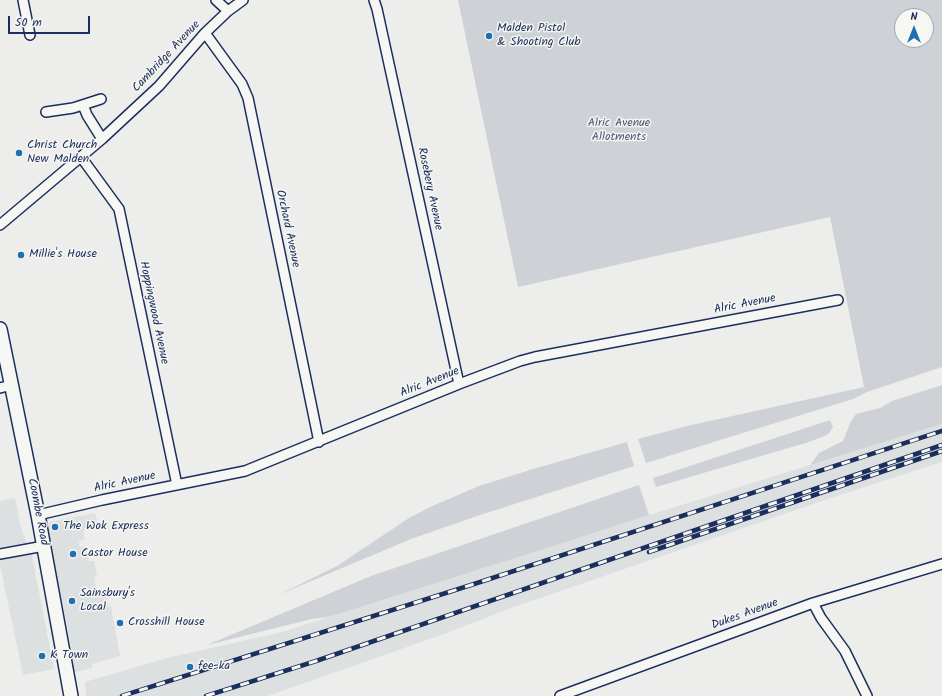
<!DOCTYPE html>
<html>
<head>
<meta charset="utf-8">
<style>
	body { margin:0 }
	#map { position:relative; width:942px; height:696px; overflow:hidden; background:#edeeec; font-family:Kalam,sans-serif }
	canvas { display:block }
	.north { position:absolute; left:894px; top:8px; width:40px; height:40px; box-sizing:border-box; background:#f6f6f2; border:1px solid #9ea6b7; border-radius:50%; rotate:0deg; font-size:11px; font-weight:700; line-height:16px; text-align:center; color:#1b2f5e }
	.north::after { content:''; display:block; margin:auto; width:14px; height:18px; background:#1f6fb2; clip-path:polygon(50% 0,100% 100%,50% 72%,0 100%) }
	.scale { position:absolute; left:8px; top:16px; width:82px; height:18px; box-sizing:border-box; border:2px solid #1b2f5e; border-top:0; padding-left:5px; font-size:12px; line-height:14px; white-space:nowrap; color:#1b2f5e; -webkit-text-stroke:3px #f6f6f2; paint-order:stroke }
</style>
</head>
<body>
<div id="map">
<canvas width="942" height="696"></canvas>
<div class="north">N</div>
<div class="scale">50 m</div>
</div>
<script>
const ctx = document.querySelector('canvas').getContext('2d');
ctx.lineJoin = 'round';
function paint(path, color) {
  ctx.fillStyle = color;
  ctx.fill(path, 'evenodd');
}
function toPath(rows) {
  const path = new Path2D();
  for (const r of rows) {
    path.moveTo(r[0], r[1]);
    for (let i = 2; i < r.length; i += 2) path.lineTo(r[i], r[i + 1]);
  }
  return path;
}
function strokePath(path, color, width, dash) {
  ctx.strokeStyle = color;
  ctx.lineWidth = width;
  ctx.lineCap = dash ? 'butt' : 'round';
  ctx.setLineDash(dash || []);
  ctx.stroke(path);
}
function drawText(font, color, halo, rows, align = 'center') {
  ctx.font = font + ' Kalam,sans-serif';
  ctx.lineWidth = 3;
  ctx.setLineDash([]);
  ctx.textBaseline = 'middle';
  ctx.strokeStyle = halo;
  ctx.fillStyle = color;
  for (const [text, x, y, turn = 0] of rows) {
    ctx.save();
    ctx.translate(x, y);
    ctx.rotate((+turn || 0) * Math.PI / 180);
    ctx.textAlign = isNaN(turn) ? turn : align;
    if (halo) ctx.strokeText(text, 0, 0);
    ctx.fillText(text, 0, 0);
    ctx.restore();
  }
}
const built = toPath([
	[942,424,942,462,831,498,514,607,444,634,268,696,86,696,85,682,167,658,282,632,560,544,649,515],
	[15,498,21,528,32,556,54,669,23,675,0,565,0,501],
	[95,513,97,522,96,525,94,527,84,528,84,539,79,541,80,547,86,546,89,561,94,561,97,576,94,577,97,591,98,591,99,594,106,593,108,606,111,606,120,656,92,664,92,668,75,672,72,669,68,650,71,646,61,595,57,593,55,583,58,583,50,540,47,541,49,535,48,524,50,522]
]);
const green = toPath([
	[458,0,942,0,942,367,867,392,853,399,646,463,638,439,687,426,864,387,830,217,518,287],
	[902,16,926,16,926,40,902,40],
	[942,385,942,424,810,465,819,453,843,441,851,421,856,414,880,408,892,401],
	[830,420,833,427,830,432,827,435,809,442,656,487,653,478],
	[627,442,634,466,480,515,411,539,278,595,337,566,409,518,430,507,479,486,533,469],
	[639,485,649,515,560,544,329,617,312,619,207,645,371,576]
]);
const minor = toPath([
	[23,0,30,35],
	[216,0,228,11],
	[374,0,377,9,459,384],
	[205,33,242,84,248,98,319,442],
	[83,105,87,115,102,139],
	[46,112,73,108,101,99],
	[81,157,119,209,177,485],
	[0,225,102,139,159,86,205,33,228,11,243,0],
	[0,388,12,385],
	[38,515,102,500,245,471,459,384,520,361,535,357,838,300],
	[0,554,44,546],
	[813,603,821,618,845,651,867,696],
	[560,696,813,603,942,564]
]);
const secondary = toPath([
	[0,329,38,515,71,696]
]);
const rail = toPath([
	[649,552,942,451],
	[122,696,471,585,942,431],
	[206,696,316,661,942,445]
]);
const markers = [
	[489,36,4,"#1f6fb2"],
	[19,153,4,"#1f6fb2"],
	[21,255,4,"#1f6fb2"],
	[55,527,4,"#1f6fb2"],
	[73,554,4,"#1f6fb2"],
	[72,601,4,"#1f6fb2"],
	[120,623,4,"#1f6fb2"],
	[42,656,4,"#1f6fb2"],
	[190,667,4,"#1f6fb2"]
];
const poiNames = [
	["Malden Pistol",497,29],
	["& Shooting Club",497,43],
	["Christ Church",27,146],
	["New Malden",27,160],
	["Millie's House",29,255],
	["The Wok Express",63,527],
	["Castor House",81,554],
	["Sainsbury's",80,594],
	["Local",80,608],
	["Crosshill House",128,623],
	["K Town",50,656],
	["fee-ka",198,667]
];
const streetNames = [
	["Cambridge Avenue",167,57,-47],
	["Rosebery Avenue",429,189,78],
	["Orchard Avenue",287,229,78],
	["Alric Avenue",745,305,-11],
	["Hoppingwood Avenue",153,313,78],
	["Alric Avenue",430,383,-22],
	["Alric Avenue",125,483,-12],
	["Coombe Road",37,512,79],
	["Dukes Avenue",745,615,-20]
];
const parkNames = [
	["Alric Avenue",619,124],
	["Allotments",619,138]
];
paint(built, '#dde0e1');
paint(green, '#ced2d7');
strokePath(minor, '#1b2f5e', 12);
strokePath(secondary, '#1b2f5e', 16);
strokePath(minor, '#f6f6f2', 9);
strokePath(secondary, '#f6f6f2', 13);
strokePath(rail, '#1b2f5e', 4.5);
strokePath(rail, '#f6f6f2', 3, [9]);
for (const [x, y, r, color] of markers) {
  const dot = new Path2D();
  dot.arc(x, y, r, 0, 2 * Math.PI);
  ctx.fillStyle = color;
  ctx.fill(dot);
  strokePath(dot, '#f6f6f2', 1.5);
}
drawText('12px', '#1b2f5e', '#f6f6f2', poiNames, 'left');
drawText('12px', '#1b2f5e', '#f6f6f2', streetNames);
drawText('12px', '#48587c', '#f6f6f2', parkNames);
</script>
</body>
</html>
